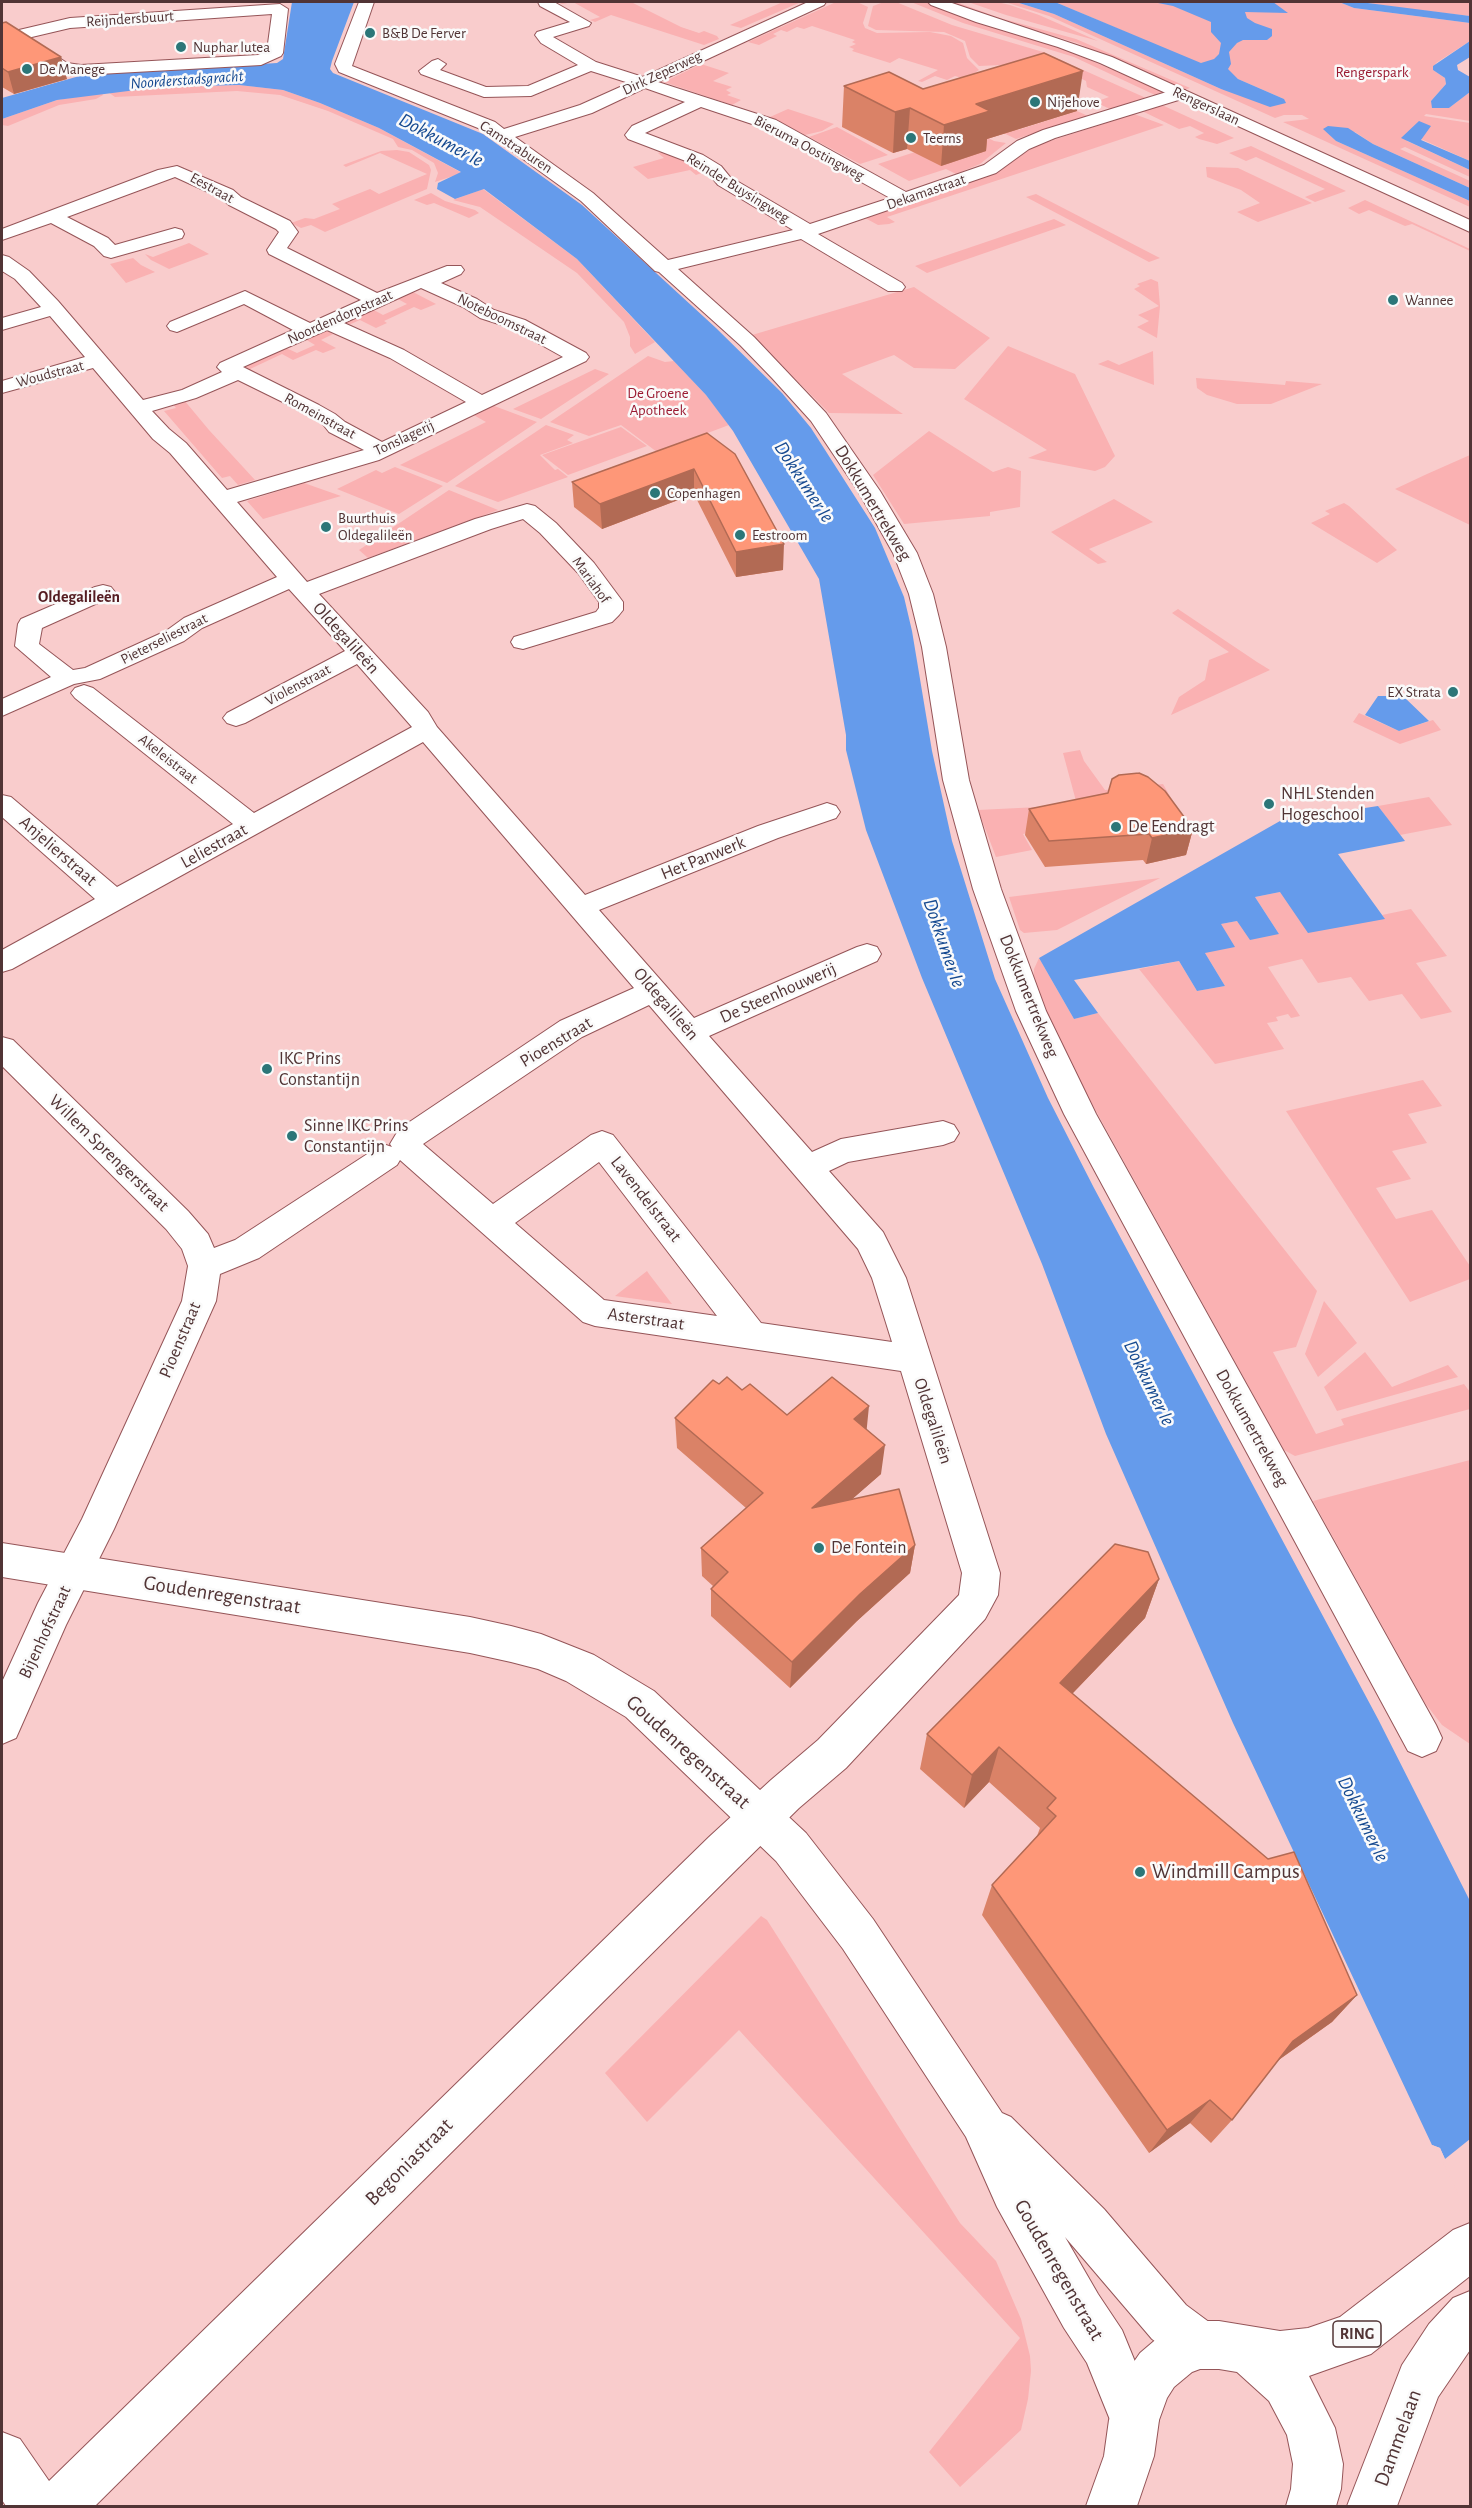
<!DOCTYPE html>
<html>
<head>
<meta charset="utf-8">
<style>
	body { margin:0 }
	#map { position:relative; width:1472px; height:2508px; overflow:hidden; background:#f9cccc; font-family:"Alegreya Sans",sans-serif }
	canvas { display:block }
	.frame { position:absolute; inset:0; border:3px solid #513435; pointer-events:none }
</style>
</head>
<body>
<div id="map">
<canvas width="1472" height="2508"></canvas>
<div class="frame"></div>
</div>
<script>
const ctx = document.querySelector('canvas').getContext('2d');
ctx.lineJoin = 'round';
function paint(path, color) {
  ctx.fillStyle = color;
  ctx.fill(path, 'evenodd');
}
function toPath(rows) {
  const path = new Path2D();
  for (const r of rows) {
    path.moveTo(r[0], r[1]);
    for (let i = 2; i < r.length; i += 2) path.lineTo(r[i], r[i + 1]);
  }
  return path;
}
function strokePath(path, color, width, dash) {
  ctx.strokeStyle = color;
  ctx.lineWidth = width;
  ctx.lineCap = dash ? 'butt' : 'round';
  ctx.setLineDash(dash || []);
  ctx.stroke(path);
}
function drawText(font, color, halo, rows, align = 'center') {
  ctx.font = font + ' "Alegreya Sans",sans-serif';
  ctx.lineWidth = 5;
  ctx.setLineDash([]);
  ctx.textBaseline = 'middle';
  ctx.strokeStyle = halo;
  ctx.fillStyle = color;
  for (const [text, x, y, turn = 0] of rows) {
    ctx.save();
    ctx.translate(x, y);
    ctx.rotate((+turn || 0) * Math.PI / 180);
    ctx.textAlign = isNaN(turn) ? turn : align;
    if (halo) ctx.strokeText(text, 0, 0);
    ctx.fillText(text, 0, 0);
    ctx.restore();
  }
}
const green = toPath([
	[558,2,631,2,681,27,699,33,704,31,717,36,719,39,704,45,611,15,595,22,590,20,600,17,573,2,562,4],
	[783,2,801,2,741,28,730,25],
	[836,2,857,2,868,7,863,23,865,28,877,33,930,32,951,36,963,43,967,58,979,70,966,79,955,76,947,80,935,76,922,82,918,81,938,70,899,58,890,63,852,51,854,49,849,47,856,44,852,42,855,40,812,26,804,29,797,27,787,32,781,30,773,34,777,36,759,45,748,42],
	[884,2,896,2,952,25,1043,52,1146,98,1110,109,1095,102,1109,97,1087,87,1086,81,1074,75,1002,65,979,66,970,57,965,41,944,32,876,30,868,26,873,6],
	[911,2,926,2,977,22,1052,44,1164,92,1155,95,1074,57,963,23],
	[948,2,956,2,1000,18,1076,39,1190,88,1184,90,1077,43,993,18],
	[968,2,997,2,1010,5,1039,15,1098,41,1006,15],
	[1005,2,1016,2,1054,14,1221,89,1284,99,1238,79,1231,73,1194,61,1055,2,1339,2,1354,8,1470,23,1470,41,1436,63,1433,70,1445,78,1446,84,1431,101,1449,108,1470,92,1470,121,1426,114,1424,116,1470,123,1470,161,1421,139,1407,141,1470,170,1470,177,1405,147,1400,149,1470,181,1470,188,1373,144,1355,132,1330,135,1336,141,1470,201,1470,207,1283,122,1309,119,1302,115,1284,115,1275,118,1049,16],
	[1360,2,1470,2,1470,16,1409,9],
	[701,64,729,73,713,81,732,87,726,90,731,93,727,95,741,100,732,105,664,82],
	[239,85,283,90,320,103,379,128,462,173,435,182,438,173,434,163,412,150,398,147,393,139,328,111,280,95,237,91,115,97,108,92,160,87],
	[102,93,103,95,96,99,59,105,8,126,2,125,2,119,57,100],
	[1162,105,1234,138,1217,144,1199,139,1195,137,1204,133,1190,126,1179,129,1142,111],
	[788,109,834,124,822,131,805,135,770,117],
	[1077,111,1088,116,1016,139,993,128,1018,130],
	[1134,114,1164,125,887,217,895,222,889,224,878,225,865,218,994,174,1035,146],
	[837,127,888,155,860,164,809,137],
	[977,132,994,141,1006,143,980,164,956,174,946,169,909,181,878,164],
	[1251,146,1346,191,1315,202,1305,197,1325,189,1256,157,1246,161,1229,153],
	[397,150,409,152,429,165,431,170,427,189,325,232,311,225,301,228,291,223,305,218,314,219,340,209,332,204,370,189,379,194,427,174,380,153,346,167,343,165,381,151],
	[663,152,687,160,707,171,696,175,690,170,648,179,633,167,664,158,658,153],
	[1206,167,1238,168,1312,203,1258,222,1237,212,1260,203,1241,190,1207,177],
	[483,189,577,259,655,342,635,354,630,346,630,337,624,322,577,273,480,207,453,200],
	[431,193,445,201,475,210,479,213,469,218,434,203,427,205,414,200],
	[1036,194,1154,255,1160,258,1149,262,1026,197],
	[1365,200,1470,249,1470,251,1412,224,1405,226,1369,210,1359,214,1348,208],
	[1054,219,1066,225,927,273,915,266],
	[189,243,209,254,169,269,151,260,145,254,153,257],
	[133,258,141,265,155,272,126,283,110,264],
	[1151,279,1158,282,1160,306,1157,338,1137,327,1149,321,1138,315,1159,306,1134,289,1140,286,1137,284],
	[416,286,421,288,413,292,436,304,421,310,414,307,384,321,387,323,376,328,360,320,346,326,341,323,372,309,383,315,407,304,396,298],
	[914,287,990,338,955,369,914,368,894,355,842,374,903,414,829,413,752,335],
	[325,330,333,334,321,340,336,348,323,353,316,350,293,360,282,354,250,369,257,373,253,375,244,370,242,365,284,347,297,353,315,345,305,339],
	[1008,346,1075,374,1115,456,1105,467,1095,471,1028,458,1047,450,964,399],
	[1153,351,1154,385,1098,364,1108,360,1119,365],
	[648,356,665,362,674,361,706,395,729,425,657,452,621,425,589,436,550,422],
	[595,369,609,374,541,419,513,409],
	[1196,378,1285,385,1286,381,1322,384,1271,404,1237,404,1207,395,1197,388],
	[184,400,209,430,255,480,238,485,230,476,222,478,164,411,176,408,172,403],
	[489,404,537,422,447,483,400,465,486,422,470,413],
	[546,425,574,435,567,440,573,443,540,455,555,470,558,469,568,477,498,502,455,486],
	[621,427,647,446,568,475,542,455],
	[929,431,993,472,1008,467,1021,471,1020,507,990,512,990,516,904,524,873,475],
	[1470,455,1470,525,1395,489,1427,474],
	[395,467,443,486,399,514,337,489,376,470,382,473],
	[304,483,341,496,263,519,247,501],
	[449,490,498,510,368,558,359,550],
	[1114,499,1153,522,1089,549,1107,562,1098,564,1051,532],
	[1344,503,1349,506,1397,550,1377,563,1311,523,1330,514,1325,511],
	[1178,609,1257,662,1270,670,1171,715,1179,697,1205,680,1209,660,1229,652,1172,613],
	[1359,713,1399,731,1433,720,1441,730,1400,744,1353,722],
	[1080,750,1084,761,1105,790,1163,784,1189,829,1105,817,1023,834,1032,850,996,857,978,810,1059,806,1076,801,1063,753],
	[1429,797,1452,825,1400,835,1378,806],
	[1160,878,1057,930,1024,933,1020,930,1009,897],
	[1280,892,1384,918,1382,915,1411,909,1447,956,1416,963,1452,1012,1421,1019,1402,994,1369,1001,1351,977,1318,983,1302,959,1268,967,1300,1016,1291,1018,1288,1014,1276,1017,1278,1021,1267,1023,1284,1049,1215,1064,1139,969,1179,961,1197,991,1225,986,1205,953,1221,924,1237,921,1279,934,1255,897],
	[1039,958,1074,1019,1098,1013,1317,1291,1296,1347,1273,1352,1316,1434,1344,1425,1341,1419,1464,1384,1470,1392,1470,1409,1295,1456,1284,1450,1081,1084,1033,984,1034,969],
	[1423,1080,1442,1106,1408,1114,1427,1143,1392,1151,1411,1179,1376,1188,1396,1219,1432,1210,1470,1266,1470,1279,1410,1302,1286,1111],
	[647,1271,649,1274,672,1304,615,1296],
	[1324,1301,1357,1343,1318,1377,1305,1354],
	[1365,1352,1392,1387,1448,1365,1458,1377,1337,1411,1324,1387],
	[1470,1460,1470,1744,1442,1725,1425,1703,1313,1501],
	[761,1916,767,1920,960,2223,996,2261,1021,2319,1030,2356,1031,2371,1028,2399,1021,2430,960,2487,929,2452,1020,2338,739,2030,647,2122,605,2073]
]);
const water = toPath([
	[292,2,354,2,332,61,330,69,333,73,483,134,582,205,716,328,782,393,811,428,875,528,904,597,912,631,932,751,952,841,995,979,1048,1098,1094,1188,1378,1719,1470,1901,1470,2216,1440,2148,1432,2145,1233,1723,1106,1434,1042,1264,922,978,866,830,846,750,846,735,819,579,733,431,706,395,577,259,484,189,455,199,437,189,438,183,461,172,379,128,320,103,283,90,239,85,160,87,57,100,2,119,2,98,83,75,277,63,283,59],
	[1016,2,1055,2,1201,63,1214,59,1219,54,1221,43,1211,32,1211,22,1173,6,1153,2,1273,2,1288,13,1245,12,1247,18,1255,23,1272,29,1272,36,1267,40,1243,40,1237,43,1229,52,1231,64,1228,69,1238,79,1284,99,1286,103,1270,107,1221,89,1054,14],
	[1339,2,1360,2,1470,16,1470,23,1354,8],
	[1470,41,1470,57,1457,65,1458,70,1470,77,1470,92,1449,108,1432,108,1431,101,1446,84,1445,78,1433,70,1433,66],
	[1419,121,1431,126,1421,140,1470,161,1470,170,1401,138],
	[1328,126,1348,128,1373,144,1470,188,1470,201,1336,141,1323,129],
	[1378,696,1403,696,1429,721,1399,731,1365,715],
	[1378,806,1405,841,1338,854,1385,919,1308,933,1280,892,1255,897,1279,934,1250,940,1237,921,1221,924,1235,947,1205,953,1225,986,1197,991,1179,961,1074,980,1098,1013,1074,1019,1039,958,1280,821]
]);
const pier = toPath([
	[1470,2139,1470,2219,1437,2150,1430,2147,1432,2145,1440,2148,1445,2159]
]);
const minor = toPath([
	[359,2,374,2,352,66,495,122,504,129,580,105,629,83,591,71,531,96,484,97,421,74,419,71,432,61,438,59,446,64,440,70,486,87,528,86,578,65,541,43,535,35,537,32,570,22,540,6,538,2,554,2,591,23,589,26,553,37,596,62,643,77,808,2,826,2,824,5,658,82,776,120,906,192,984,165,1017,141,1043,130,1173,90,1185,90,1187,94,1185,98,1055,138,1029,149,996,173,818,234,902,283,905,287,902,291,888,291,801,239,678,269,754,337,826,413,880,491,917,553,933,594,946,647,969,780,1001,889,1046,1011,1096,1114,1436,1725,1442,1738,1436,1751,1422,1757,1408,1751,1064,1114,1016,1011,973,889,943,780,922,647,909,594,893,553,858,491,811,421,772,378,740,345,659,272,655,271,581,201,483,130,339,72,335,64,359,2],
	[645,88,685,102,632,126,625,135,628,139,691,163,709,174,718,185,793,230,668,260,593,193,515,137,592,113,645,88],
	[701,107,764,128,890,198,810,224,730,177,721,166,703,155,645,133,701,107],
	[280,4,288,9,283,53,281,56,261,65,81,75,56,70,19,44,21,41,33,41,67,63,81,65,258,55,267,51,272,14,70,28,2,44,2,34,70,18,280,4],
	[177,166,233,190,241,197,290,221,298,232,287,248,377,293,447,266,461,266,464,270,461,274,441,283,477,299,494,310,525,320,586,353,589,357,586,361,379,460,237,502,307,582,475,519,527,504,535,506,556,523,594,563,623,602,623,610,619,615,612,622,523,649,514,647,511,642,514,637,596,612,599,608,599,602,578,573,540,533,523,519,491,529,319,594,428,712,437,727,585,895,758,826,827,803,836,806,840,812,836,818,778,838,599,910,694,1018,857,947,867,944,877,947,881,954,877,961,709,1036,812,1152,841,1139,943,1121,954,1125,959,1133,954,1141,943,1145,848,1162,829,1171,883,1232,906,1278,1000,1573,998,1595,985,1619,846,1768,799,1808,739,1867,95,2506,6,2506,2,2500,2,2432,20,2439,49,2481,709,1837,771,1780,818,1740,959,1595,962,1573,901,1371,595,1326,583,1322,400,1160,397,1165,259,1258,220,1274,216,1301,114,1529,66,1625,16,1738,2,1744,2,1682,38,1603,82,1519,182,1301,188,1266,182,1249,166,1229,2,1066,2,1037,13,1040,188,1211,208,1234,214,1248,235,1240,375,1149,386,1145,392,1147,390,1144,399,1129,560,1021,634,988,423,742,12,969,2,972,2,950,95,899,2,817,2,795,11,797,117,887,233,824,75,698,71,693,75,688,84,685,93,688,254,813,412,727,357,664,245,723,236,726,227,723,223,718,227,713,345,651,289,589,202,628,184,641,100,679,74,684,2,716,2,699,51,677,15,646,18,624,21,619,95,587,103,585,111,587,115,592,111,597,42,628,39,644,73,670,85,668,166,631,184,618,277,577,170,453,153,439,93,368,2,393,2,381,85,357,50,316,2,330,2,318,41,307,15,279,2,271,2,255,9,257,29,271,58,301,143,400,182,390,222,372,217,367,220,363,293,330,244,304,177,332,170,330,167,326,170,322,245,291,310,323,361,300,269,254,267,250,279,232,276,229,229,205,221,198,175,177,67,217,108,238,115,245,175,228,182,230,184,234,182,238,111,258,104,256,94,246,51,223,2,240,2,229,158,170,177,166],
	[421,288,463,307,480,318,511,328,563,357,482,395,404,350,344,323,421,288],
	[327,330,390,358,466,402,382,442,345,422,335,414,319,405,243,367,327,330],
	[238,380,305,413,321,422,329,432,364,450,227,490,186,443,169,429,152,411,196,398,238,380],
	[649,1005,858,1249,872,1278,892,1342,761,1323,613,1135,602,1131,591,1135,493,1204,423,1144,582,1037,649,1005],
	[599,1162,717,1316,604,1300,515,1223,599,1162]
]);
const tertiary = toPath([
	[928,2,949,2,1112,57,1470,220,1470,232,1100,63,1058,47,976,22,931,5,928,2],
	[2,1543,470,1617,511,1626,541,1634,594,1655,654,1691,806,1833,873,1919,1002,2113,1011,2117,1104,2209,1186,2305,1217,2328,1224,2345,1217,2362,1200,2369,1183,2362,1152,2339,1065,2237,1098,2294,1122,2330,1159,2420,1151,2437,1134,2445,1117,2437,1087,2363,1064,2328,997,2207,966,2137,843,1949,776,1861,626,1717,566,1681,538,1669,511,1662,470,1653,2,1577,2,1543]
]);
const primary = toPath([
	[1470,2223,1470,2276,1371,2354,1309,2376,1335,2428,1343,2464,1341,2489,1336,2506,1286,2506,1291,2489,1293,2464,1287,2435,1269,2401,1237,2372,1219,2369,1200,2369,1192,2372,1174,2387,1167,2398,1159,2420,1154,2456,1137,2506,1086,2506,1104,2456,1109,2420,1131,2366,1140,2353,1160,2336,1200,2321,1219,2321,1280,2331,1308,2328,1340,2317,1453,2230,1470,2223],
	[1470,2291,1470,2350,1438,2397,1397,2506,1347,2506,1402,2365,1429,2324,1453,2298,1470,2291]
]);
const wall = toPath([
	[2,23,67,79,14,94,2,87],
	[844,86,923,89,1077,111,987,139,986,151,941,166,907,149,893,153,842,127],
	[707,433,783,570,736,577,694,494,602,529,574,507,572,482],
	[1108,793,1193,829,1186,855,1146,864,1143,860,1045,867,1025,835,1029,809],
	[719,1384,742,1390,787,1415,867,1430,881,1474,852,1499,915,1545,910,1573,857,1621,790,1688,711,1616,711,1589,713,1586,702,1576,701,1548,746,1508,677,1448,675,1418],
	[1159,1579,1145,1618,1072,1694,1357,1995,1332,2022,1276,2062,1232,2120,1211,2143,1190,2123,1149,2153,982,1915,992,1885,1037,1836,1040,1828,989,1782,964,1808,920,1769,927,1734]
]);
const shadedWall = toPath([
	[61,57,67,79,14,94,8,72],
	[1083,71,1077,111,987,139,986,151,941,166,944,125,976,104],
	[910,108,907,149,893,153,895,112],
	[694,469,694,494,602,529,600,504],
	[784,544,783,570,736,577,736,552],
	[1193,829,1186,855,1146,864,1152,838],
	[869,1406,866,1436,854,1419],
	[885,1445,881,1474,810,1536,812,1508],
	[915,1545,910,1573,857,1621,790,1688,792,1662,860,1594],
	[1159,1579,1145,1618,1048,1719,1060,1683],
	[999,1747,989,1782,964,1808,972,1775],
	[1357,1995,1332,2022,1270,2066,1293,2041],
	[1210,2100,1190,2123,1149,2153,1167,2130]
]);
const building = toPath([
	[6,22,61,57,8,72,2,68,2,23,6,22],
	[1044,53,1083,71,976,104,990,111,944,125,910,108,895,112,844,86,889,72,923,89,1044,53],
	[707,433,735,454,784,544,736,552,694,469,600,504,572,482,707,433],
	[1139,773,1148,777,1165,791,1193,829,1152,838,1149,834,1049,841,1029,809,1108,793,1112,779,1119,775,1139,773],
	[727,1377,742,1390,750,1384,787,1415,832,1377,869,1406,854,1419,885,1445,812,1508,899,1489,915,1545,860,1594,792,1662,711,1589,728,1572,701,1548,763,1493,675,1418,713,1380,719,1384,727,1377],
	[1115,1544,1148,1552,1159,1579,1060,1683,1268,1859,1294,1852,1357,1995,1293,2041,1232,2120,1210,2100,1167,2130,992,1885,1056,1816,1047,1808,1056,1798,999,1747,972,1775,927,1734,1115,1544]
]);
const markers = [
	[370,33,6,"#2c7678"],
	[181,47,6,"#2c7678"],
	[27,69,6,"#2c7678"],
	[1035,102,6,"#2c7678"],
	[911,138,6,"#2c7678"],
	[1393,300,6,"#2c7678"],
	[655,493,6,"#2c7678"],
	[326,527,6,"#2c7678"],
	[740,535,6,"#2c7678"],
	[1453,692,6,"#2c7678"],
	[1269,804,6,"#2c7678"],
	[1116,827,6,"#2c7678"],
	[267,1069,6,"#2c7678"],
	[292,1136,6,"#2c7678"],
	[819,1548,6,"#2c7678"],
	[1140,1872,6,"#2c7678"]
];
const farStreetnames = [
	["Reijndersbuurt",130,19,-4],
	["Dirk Zeperweg",662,73,-25],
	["Rengerslaan",1206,106,25],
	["Camstraburen",516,147,33],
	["Bieruma Oostingweg",809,148,28],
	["Eestraat",212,188,29],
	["Reinder Buysingweg",738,188,32],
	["Dekamastraat",926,192,-19],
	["Noordendorpstraat",340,317,-24],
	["Noteboomstraat",502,319,26],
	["Woudstraat",50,374,-15],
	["Romeinstraat",320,416,29],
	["Tonslagerij",404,438,-25],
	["Mariahof",591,580,54],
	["Pieterseliestraat",164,639,-27],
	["Violenstraat",298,685,-28],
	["Akeleistraat",168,759,38]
];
const farPoinames = [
	["B&B De Ferver",382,33],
	["Nuphar lutea",193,47],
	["De Manege",39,69],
	["Nijehove",1047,102],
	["Teerns",923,138],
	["Wannee",1405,300],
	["Copenhagen",667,493],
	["Buurthuis",338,518],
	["Oldegalileën",338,535],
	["Eestroom",752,535],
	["EX Strata",1441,692,"right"]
];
const farParknames = [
	["Rengerspark",1372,72],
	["De Groene",658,393],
	["Apotheek",658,410]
];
const farWaternames = [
	["Noorderstadsgracht",187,80,-4]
];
const farNeighbourhoodnames = [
	["Oldegalileën",79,597]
];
const shields = [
	[1357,2334,48]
];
const shieldNames = [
	["RING",1357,2334]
];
const streetNames = [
	["Dokkumertrekweg",873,503,59],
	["Oldegalileën",346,638,48],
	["Leliestraat",214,846,-29],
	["Anjelierstraat",58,851,41],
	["Het Panwerk",703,858,-22],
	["De Steenhouwerij",778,993,-24],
	["Dokkumertrekweg",1029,996,68],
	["Oldegalileën",666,1004,49],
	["Pioenstraat",556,1042,-31],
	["Willem Sprengerstraat",109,1153,44],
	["Lavendelstraat",646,1199,52],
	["Asterstraat",646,1319,8],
	["Pioenstraat",180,1340,-67],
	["Oldegalileën",933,1421,72],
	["Dokkumertrekweg",1252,1428,61],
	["Bijenhofstraat",45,1632,-65]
];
const poiNames = [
	["NHL Stenden",1281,794],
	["Hogeschool",1281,815],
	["De Eendragt",1128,827],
	["IKC Prins",279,1059],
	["Constantijn",279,1080],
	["Sinne IKC Prins",304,1126],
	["Constantijn",304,1147],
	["De Fontein",831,1548]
];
const waterNames = [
	["Dokkumer Ie",441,140,28],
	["Dokkumer Ie",804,482,57],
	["Dokkumer Ie",944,943,71],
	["Dokkumer Ie",1149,1383,64],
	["Dokkumer Ie",1363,1819,64]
];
const nearStreetnames = [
	["Goudenregenstraat",222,1595,9],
	["Goudenregenstraat",688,1752,42],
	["Begoniastraat",409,2162,-45],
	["Goudenregenstraat",1059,2270,60],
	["Dammelaan",1398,2438,-70]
];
const nearPoinames = [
	["Windmill Campus",1152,1872]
];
paint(green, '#fab1b2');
paint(water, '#659beb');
paint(pier, '#f9cccc');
strokePath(minor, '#955558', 2);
strokePath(tertiary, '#955558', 2);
strokePath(primary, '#955558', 2);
paint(minor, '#fff');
paint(tertiary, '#fff');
paint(primary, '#fff');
paint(wall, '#da8267');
paint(shadedWall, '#b26a54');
paint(building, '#fe9778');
strokePath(building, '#b26a54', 1.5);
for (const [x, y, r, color] of markers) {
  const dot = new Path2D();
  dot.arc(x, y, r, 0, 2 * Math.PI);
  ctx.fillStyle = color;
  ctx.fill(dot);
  strokePath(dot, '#fafafa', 2);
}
drawText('15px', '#513435', '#fafafa', farStreetnames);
drawText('15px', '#513435', '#fafafa', farPoinames, 'left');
drawText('15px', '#9b1b32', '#fafafa', farParknames);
drawText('italic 16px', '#154990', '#fafafa', farWaternames);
drawText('bold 16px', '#541c21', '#fafafa', farNeighbourhoodnames);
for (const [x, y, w] of shields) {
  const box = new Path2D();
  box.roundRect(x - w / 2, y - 13, w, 26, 4.5);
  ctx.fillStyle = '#fafafa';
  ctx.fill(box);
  strokePath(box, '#513435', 1.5);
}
drawText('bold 16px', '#513435', null, shieldNames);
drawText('18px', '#513435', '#fafafa', streetNames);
drawText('18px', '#513435', '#fafafa', poiNames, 'left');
drawText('italic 20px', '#154990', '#fafafa', waterNames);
drawText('21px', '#513435', '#fafafa', nearStreetnames);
drawText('21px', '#513435', '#fafafa', nearPoinames, 'left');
</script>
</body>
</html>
